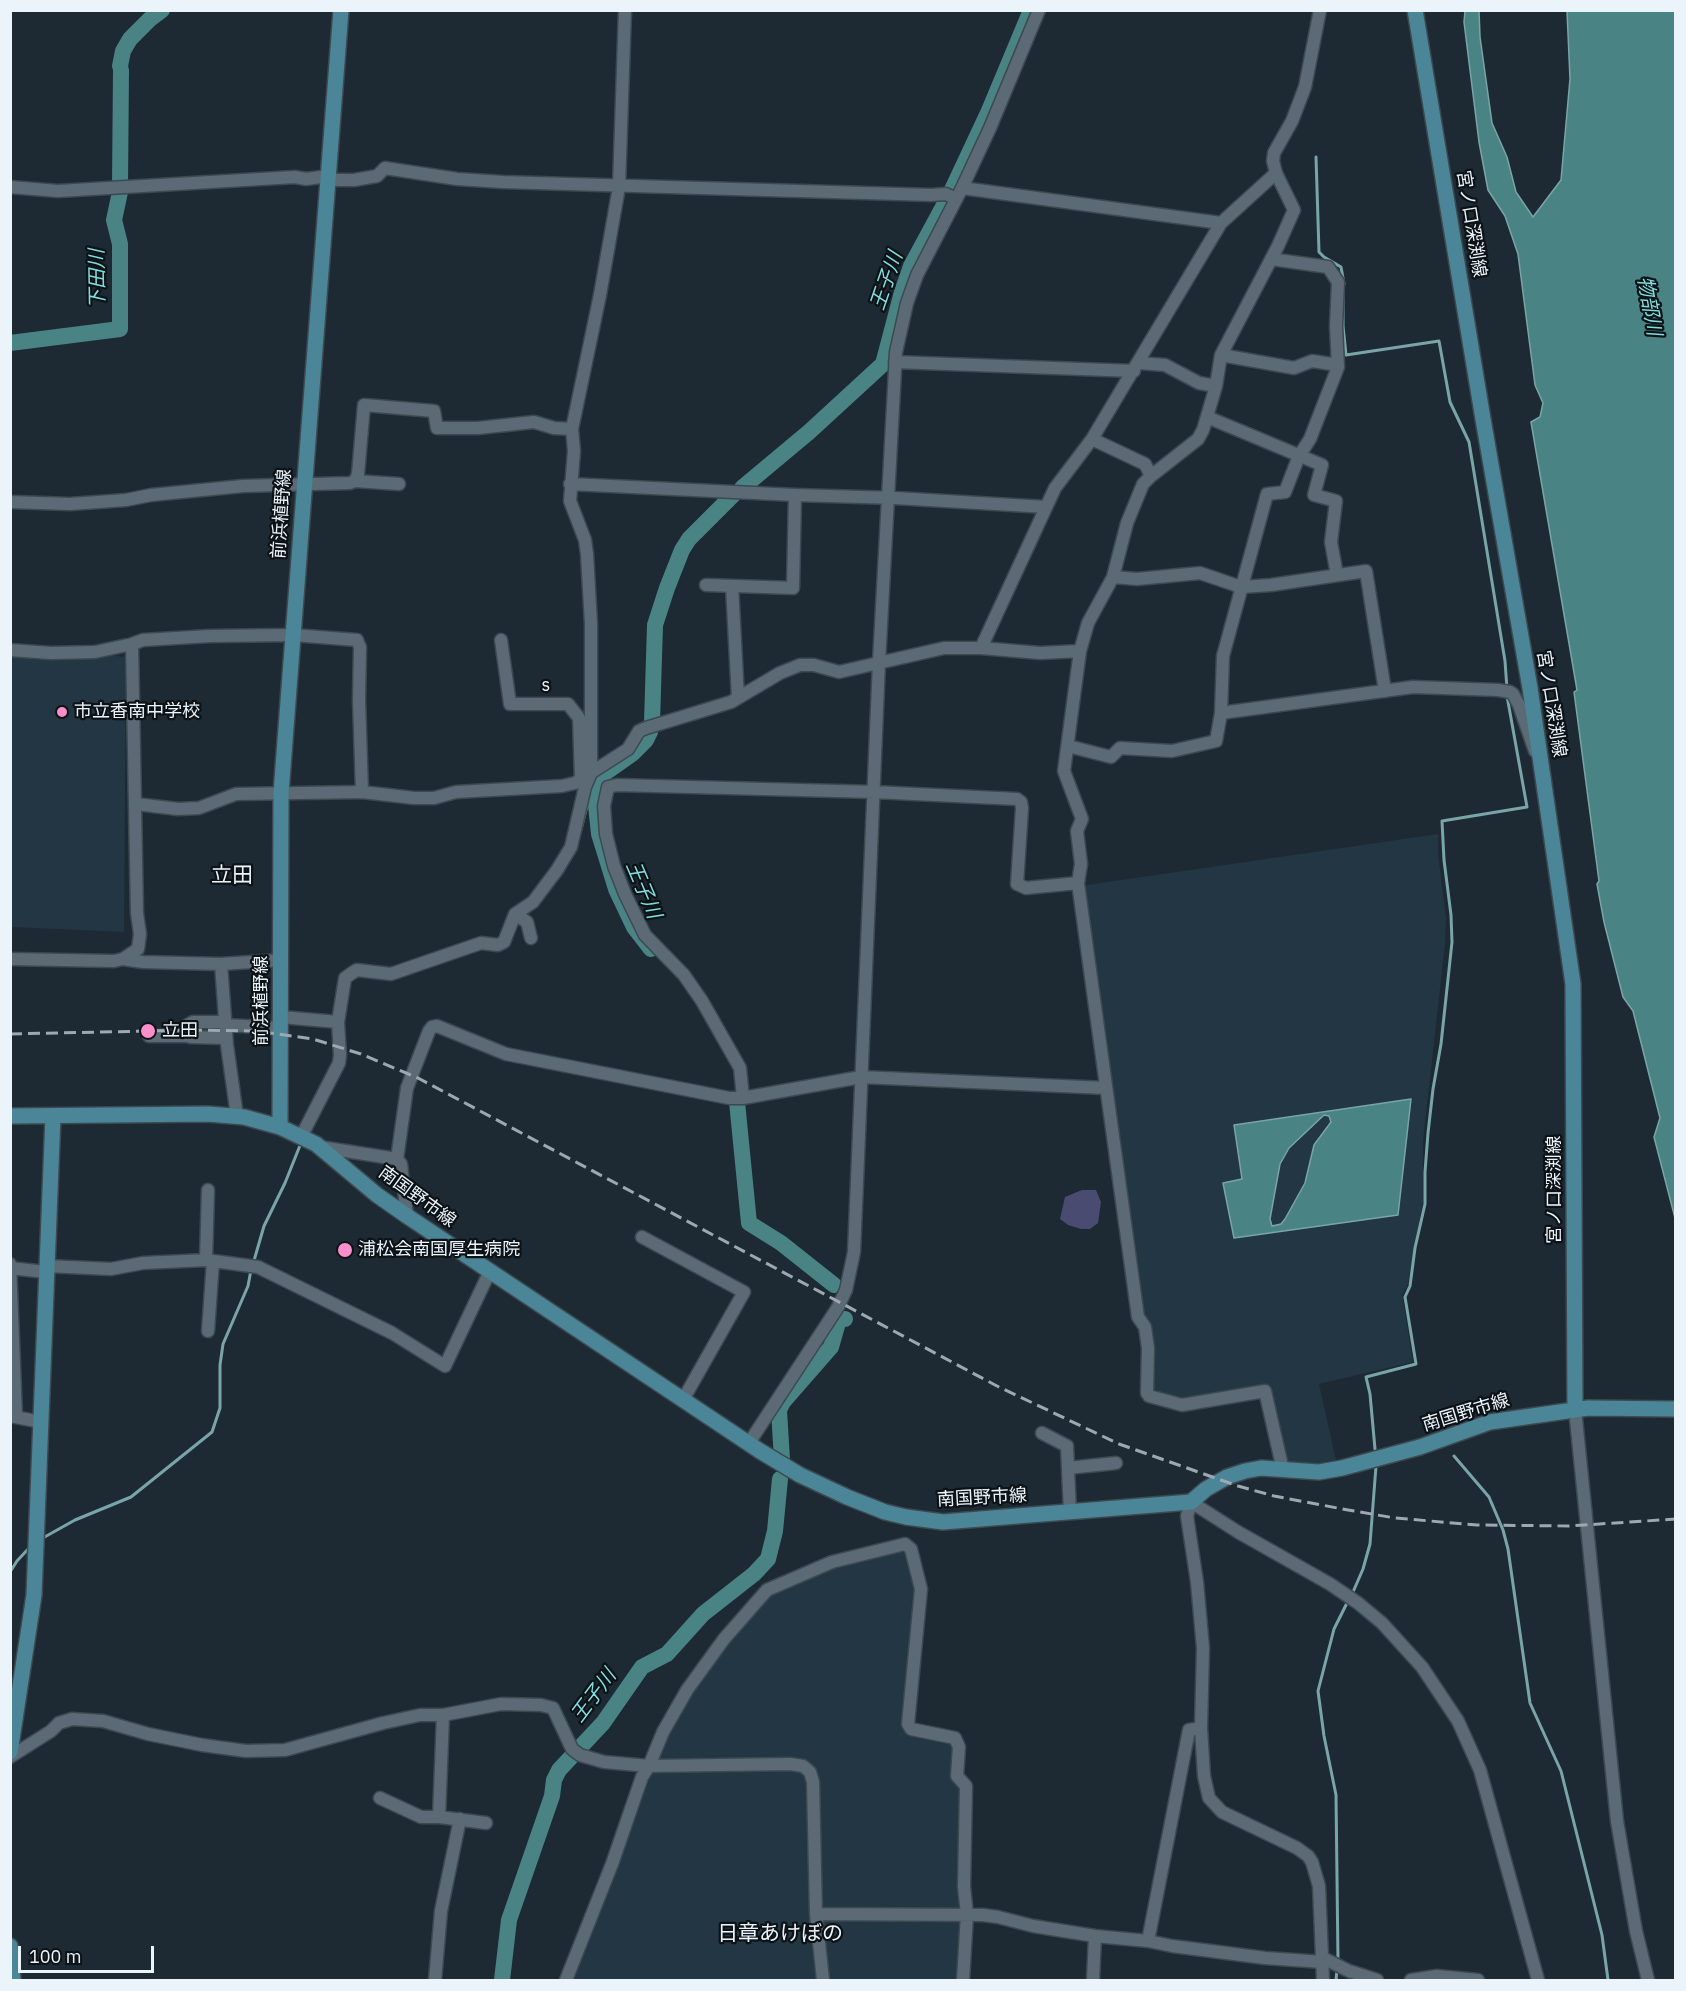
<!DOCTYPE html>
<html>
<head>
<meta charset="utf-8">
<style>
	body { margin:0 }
	#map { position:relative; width:1686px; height:1991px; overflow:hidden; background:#1d2a34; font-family:"IBM Plex Sans",sans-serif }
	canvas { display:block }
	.frame { position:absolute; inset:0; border:12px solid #ebf4fa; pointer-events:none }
	.scale { position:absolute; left:18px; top:1946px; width:136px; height:27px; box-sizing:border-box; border:3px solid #ebf4fa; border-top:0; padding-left:8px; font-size:18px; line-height:21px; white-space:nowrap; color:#ebf4fa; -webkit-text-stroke:4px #0c1216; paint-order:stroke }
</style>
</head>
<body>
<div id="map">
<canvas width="1686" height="1991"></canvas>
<div class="frame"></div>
<div class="scale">100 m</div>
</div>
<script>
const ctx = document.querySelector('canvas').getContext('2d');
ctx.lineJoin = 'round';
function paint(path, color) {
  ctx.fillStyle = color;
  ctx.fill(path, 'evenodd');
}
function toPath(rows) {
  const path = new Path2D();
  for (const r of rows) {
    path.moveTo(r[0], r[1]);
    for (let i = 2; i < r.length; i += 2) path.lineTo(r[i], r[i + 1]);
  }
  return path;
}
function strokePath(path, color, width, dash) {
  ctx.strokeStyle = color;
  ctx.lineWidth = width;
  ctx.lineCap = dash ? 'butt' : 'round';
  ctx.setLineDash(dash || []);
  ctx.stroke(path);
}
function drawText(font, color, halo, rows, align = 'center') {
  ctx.font = font + ' "IBM Plex Sans","Noto Sans JP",sans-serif';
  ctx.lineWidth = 4.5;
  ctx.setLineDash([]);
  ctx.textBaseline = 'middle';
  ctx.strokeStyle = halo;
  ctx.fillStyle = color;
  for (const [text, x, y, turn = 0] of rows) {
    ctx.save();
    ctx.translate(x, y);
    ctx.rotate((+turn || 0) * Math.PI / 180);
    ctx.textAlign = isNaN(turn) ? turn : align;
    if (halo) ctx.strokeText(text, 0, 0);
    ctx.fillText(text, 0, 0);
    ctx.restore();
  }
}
const built = toPath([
	[11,653,97,654,126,657,124,932,11,927],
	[1438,834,1438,854,1446,918,1445,944,1423,1141,1423,1202,1407,1287,1402,1294,1413,1362,1319,1384,1336,1460,1320,1463,1286,1462,1268,1386,1180,1399,1155,1393,1151,1390,1143,1317,1083,889,1087,885],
	[893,1553,905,1553,916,1588,905,1732,952,1743,963,1787,959,1980,572,1980,622,1854,657,1759,687,1702,729,1642,769,1593,838,1567]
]);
const forest = toPath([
	[1082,1190,1096,1190,1101,1202,1098,1223,1090,1229,1081,1229,1068,1225,1060,1219,1065,1197]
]);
const water = toPath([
	[1465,11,1479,11,1480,37,1492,123,1507,157,1516,192,1533,217,1561,180,1570,79,1567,11,1675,11,1675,1218,1654,1137,1660,1118,1633,1011,1623,997,1604,922,1597,884,1599,881,1574,692,1577,690,1531,422,1540,417,1543,403,1535,385,1518,254,1505,216,1488,190,1479,142,1464,22,1465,11],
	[1411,1099,1398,1215,1234,1238,1223,1183,1242,1179,1234,1125,1411,1099],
	[1324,1115,1329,1116,1331,1122,1314,1145,1305,1183,1285,1219,1281,1224,1272,1226,1270,1219,1280,1164,1289,1148,1324,1115]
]);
const stream = toPath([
	[1316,157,1319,252,1324,257,1341,267,1344,284],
	[1343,294,1343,326,1346,355,1439,341,1450,402,1469,442,1505,661,1507,689],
	[591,785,598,778],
	[579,837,587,806],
	[537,905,564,870],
	[253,1264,264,1226,285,1183,301,1143],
	[1375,1449,1370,1394,1366,1377,1416,1364,1405,1297,1410,1286,1415,1248,1425,1204,1425,1172,1428,1133,1433,1089,1441,1044,1452,942,1451,915,1444,860,1442,821,1527,807,1507,696],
	[1454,1456,1489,1497,1503,1530,1508,1549,1530,1703,1561,1771,1602,1935,1608,1980],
	[41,1539,75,1520,131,1497,212,1432,220,1408,220,1365,223,1344,248,1286,251,1270],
	[10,1572,17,1561,30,1547],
	[1353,1592,1363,1569,1370,1544,1376,1466],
	[1338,1961,1336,1795,1324,1736,1318,1691,1334,1629,1347,1603],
	[1336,1980,1337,1970]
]);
const river = toPath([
	[120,66,123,51,130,39,150,19,162,10],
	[120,185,121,70],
	[10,343,120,329,120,244,114,220,120,192],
	[742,488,809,432,883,364,902,292,911,266,951,192,988,113,1031,10],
	[652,722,655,625,667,588,682,550,689,539,734,494],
	[650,732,646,740,632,754,598,778,595,796,599,834,616,889,634,927,651,949],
	[737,1102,749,1223,781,1243,834,1285],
	[782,1460,779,1410,783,1402,831,1347,839,1319,845,1319],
	[502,1980,509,1920,552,1796,554,1780,559,1770,603,1723,642,1667,667,1654,703,1614,754,1574,768,1559,775,1531,780,1479]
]);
const minor = toPath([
	[10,187,58,191,295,177,306,179,329,176,335,180,354,180,377,176,385,168,457,179,503,182,931,195,946,194,956,199],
	[962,188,1221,223],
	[1221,355,1294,368,1312,361,1338,365],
	[895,362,1134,371],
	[1139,363,1165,365,1199,383,1216,386],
	[1207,417,1322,465,1314,495,1336,501,1331,542,1337,575],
	[1092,439,1145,464,1151,476],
	[355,481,399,484],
	[570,484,795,495,895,498,1046,507],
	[10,502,70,504,126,500,151,495,243,486,350,483,355,481,358,474,364,405,434,411,437,428,478,428,534,422,554,428,572,429],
	[1113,577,1137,579,1200,573,1241,587,1271,585,1366,571,1385,691],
	[706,585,793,588,795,495],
	[732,586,738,698],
	[501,640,510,704,568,704,579,718,581,779],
	[981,648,1055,488,1092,439,1221,223,1276,173],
	[10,650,51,653,95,652,132,644,143,640,210,636,293,635,357,640,360,647,359,700,362,792],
	[1221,713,1413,687,1498,690,1510,692,1513,694,1519,705,1535,751],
	[1068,746,1111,757,1120,748,1172,751,1216,741,1221,713,1223,656,1267,494,1285,492,1299,456,1310,439,1338,367,1336,326,1338,282,1328,267,1271,259],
	[136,804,178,809,199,808,236,794,362,792,414,798,434,798,456,792,562,786,575,783,628,749,639,731,646,728,731,702,780,673,800,665,814,665,839,672,944,648,981,648,1040,653,1080,651],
	[515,914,527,922,531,938],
	[10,959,114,961,123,959,138,949,140,934,137,913,132,644],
	[123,959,143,962,221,964,281,960],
	[221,964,227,1045,237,1116],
	[281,1017,338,1022,345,978,352,973,357,970,391,974,481,943,498,945,504,942,515,914,533,902,557,870,571,847,585,787,591,773,591,624,587,554,585,540,570,501,574,451,572,429,600,295,619,187,625,10],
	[225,1022,193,1022,186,1026,186,1034,190,1037,226,1038],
	[225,1025,281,1028],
	[149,1036,187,1036],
	[743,1098,740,1068,702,1001,684,975,645,935,625,894,614,866,606,834,604,806,608,787,617,785,874,792,1017,799,1021,802,1022,808,1017,884,1026,888,1078,883],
	[301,1137,339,1063,340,1055,338,1022],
	[320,1147,397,1159,401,1164,407,1216],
	[397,1159,407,1088,429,1031,432,1027,437,1026,506,1054,729,1098,743,1098,861,1077,1106,1088],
	[642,1237,744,1292,684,1398],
	[206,1260,208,1190],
	[10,1264,16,1416],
	[46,1266,111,1269,143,1263,206,1260,258,1267,392,1333,445,1366,490,1271],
	[10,1268,46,1272],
	[208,1331,213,1261],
	[1575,1409,1617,1821,1636,1931,1648,1980],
	[10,1416,41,1422],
	[1042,1433,1067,1446,1070,1512],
	[749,1443,838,1307,846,1290,854,1252,879,662,896,352,907,303,917,275,962,188,990,128,1039,10],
	[1068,1468,1116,1463],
	[1283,1470,1265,1391,1182,1405,1149,1396,1147,1393,1148,1348,1145,1327,1138,1317,1078,883,1081,864,1077,831,1082,819,1064,771,1080,651,1088,623,1113,577,1127,523,1143,484,1151,476,1198,439,1203,430,1216,386,1221,355,1278,246,1294,210,1276,173,1273,161,1274,153,1292,121,1305,87,1320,10],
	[10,1757,51,1731,59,1723,72,1719,103,1721,148,1734,202,1745,246,1751,285,1750,383,1723,420,1715,443,1715,501,1704,541,1705,553,1708,572,1749,580,1755,604,1762,649,1766,790,1764,803,1766,810,1772,813,1782,816,1914,823,1980],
	[380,1798,421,1817,439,1817,486,1823],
	[439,1817,443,1715],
	[816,1914,983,1915,998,1917,1033,1926,1095,1936,1148,1941,1172,1946,1265,1958,1323,1962],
	[1148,1941,1189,1730,1201,1728],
	[1323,1958,1349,1971,1377,1980],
	[435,1980,441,1911,460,1819],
	[566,1980,612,1864,642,1777,649,1766,663,1732,687,1690,724,1639,767,1590,832,1562,905,1544,911,1549,921,1589,908,1724,911,1729,955,1738,959,1747,957,1776,966,1786,964,1887,967,1914,963,1980],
	[1093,1980,1095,1936],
	[1323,1980,1319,1886,1312,1862,1308,1856,1297,1848,1222,1812,1209,1798,1204,1776,1201,1728,1203,1648,1197,1582,1187,1516,1191,1502,1238,1532,1330,1584,1358,1603,1382,1623,1422,1667,1458,1721,1480,1770,1538,1980],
	[1411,1980,1437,1976,1478,1980]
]);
const major = toPath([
	[1415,10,1483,419,1530,688,1573,984,1575,1409],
	[10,1116,208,1114,244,1117,280,1127,316,1144,377,1195,407,1216,760,1451,800,1475,847,1497,885,1512,906,1517,943,1522,1191,1502,1206,1489,1227,1477,1245,1471,1261,1468,1319,1472,1342,1468,1420,1447,1490,1422,1588,1408,1676,1409],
	[280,1127,281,793,341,10],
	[10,1752,34,1595,53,1116],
	[10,1946,13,1980]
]);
const rail = toPath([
	[10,1034,193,1030,256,1031,313,1039,361,1054,418,1078,997,1386,1119,1444,1238,1486,1274,1496,1348,1510,1395,1518,1477,1525,1569,1526,1676,1519]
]);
const markers = [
	[62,712,6,"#f98fca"],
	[148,1031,8,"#f98fca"],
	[345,1250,8,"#f98fca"]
];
const streetNames = [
	["宮ノ口深渕線",1471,224,81],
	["前浜植野線",282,514,-86],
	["s",546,686],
	["宮ノ口深渕線",1551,704,81],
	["前浜植野線",262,1001,-90],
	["宮ノ口深渕線",1555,1190,-90],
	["南国野市線",417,1197,36],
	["南国野市線",1466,1413,-17],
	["南国野市線",982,1498,-3]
];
const poiNames = [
	["市立香南中学校",74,712],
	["立田",162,1031],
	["浦松会南国厚生病院",358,1250]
];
const waterNames = [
	["下田川",98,279,-91],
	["王子川",887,281,-71],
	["物部川",1649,306,80],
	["王子川",643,890,67],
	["王子川",594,1696,-53]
];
const quarterNames = [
	["立田",232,876],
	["日章あけぼの",780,1934]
];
paint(built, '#223643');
paint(forest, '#4a4b70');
paint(water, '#4a8384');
strokePath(water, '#7aa5a7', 1.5);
strokePath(stream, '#7aa5a7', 3);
strokePath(river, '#4a8384', 16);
strokePath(minor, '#3d4951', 15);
strokePath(major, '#3d4951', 18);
strokePath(minor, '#5b6a75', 12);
strokePath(major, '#4b8698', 15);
strokePath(rail, '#9ea8b0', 3, [12, 6]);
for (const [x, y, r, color] of markers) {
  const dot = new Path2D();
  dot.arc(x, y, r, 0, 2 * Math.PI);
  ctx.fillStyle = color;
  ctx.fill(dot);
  strokePath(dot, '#0c1216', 2);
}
drawText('18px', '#ebf4fa', '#0c1216', streetNames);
drawText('18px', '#ebf4fa', '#0c1216', poiNames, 'left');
drawText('italic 20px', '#7fdedf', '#0c1216', waterNames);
drawText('21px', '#ebf4fa', '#0c1216', quarterNames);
</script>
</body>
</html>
